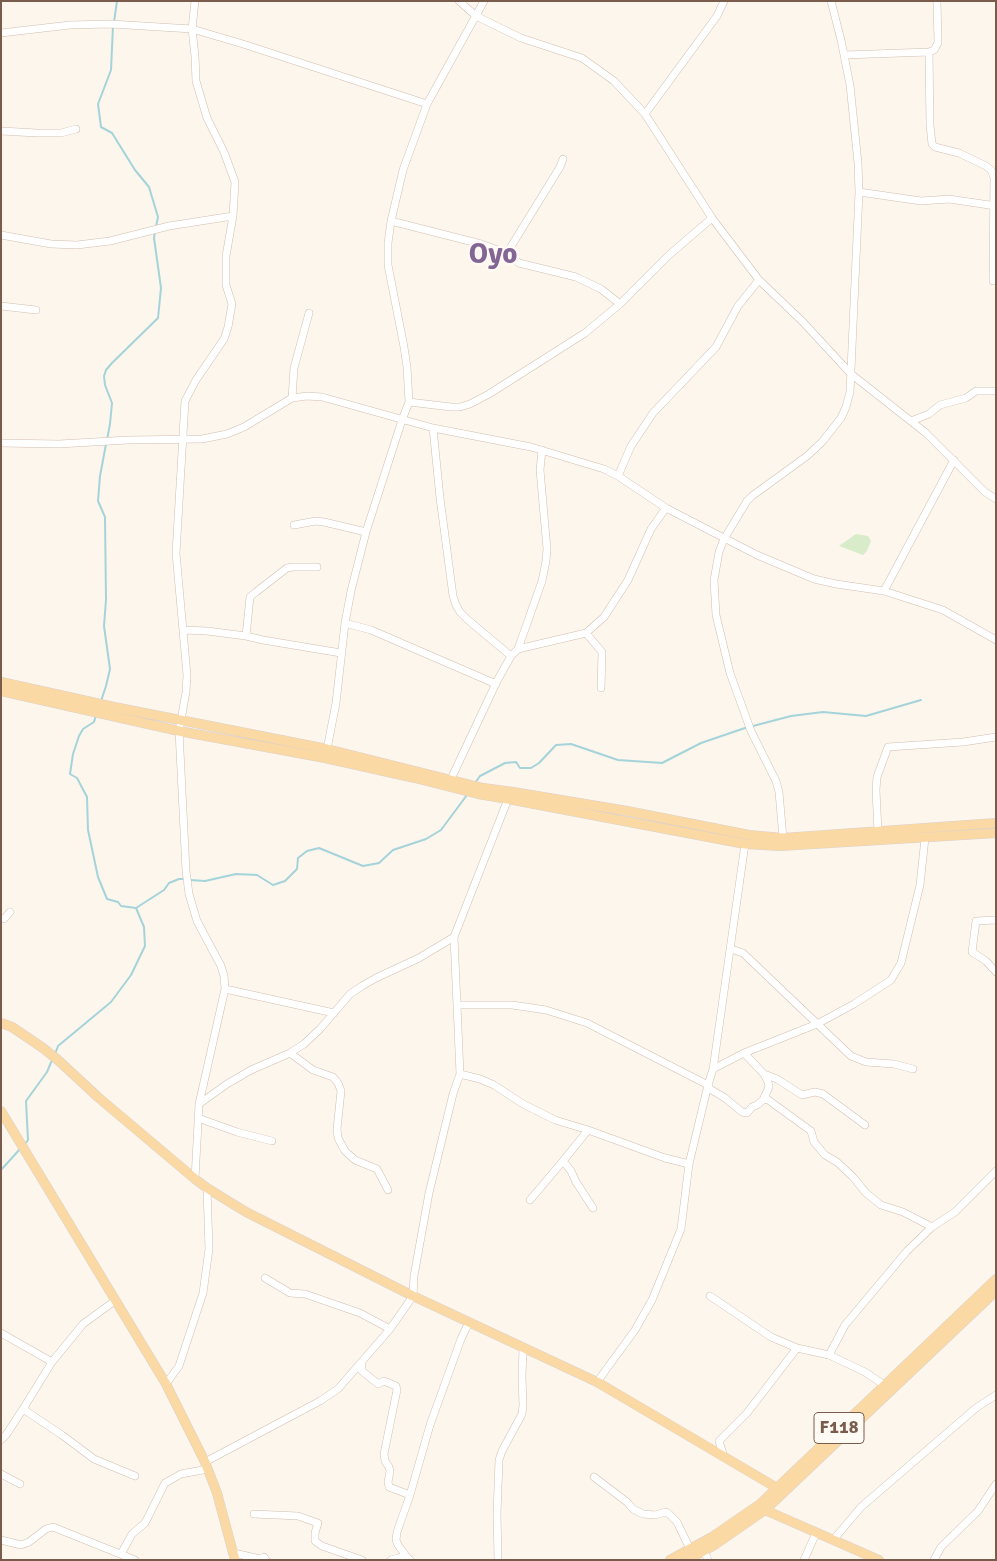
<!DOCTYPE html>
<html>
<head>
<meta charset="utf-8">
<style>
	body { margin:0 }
	#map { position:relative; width:997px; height:1561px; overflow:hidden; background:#fdf6ec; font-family:Signika,sans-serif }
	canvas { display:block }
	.frame { position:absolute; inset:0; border:2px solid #7a5c4d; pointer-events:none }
</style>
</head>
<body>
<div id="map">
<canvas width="997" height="1561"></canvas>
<div class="frame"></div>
</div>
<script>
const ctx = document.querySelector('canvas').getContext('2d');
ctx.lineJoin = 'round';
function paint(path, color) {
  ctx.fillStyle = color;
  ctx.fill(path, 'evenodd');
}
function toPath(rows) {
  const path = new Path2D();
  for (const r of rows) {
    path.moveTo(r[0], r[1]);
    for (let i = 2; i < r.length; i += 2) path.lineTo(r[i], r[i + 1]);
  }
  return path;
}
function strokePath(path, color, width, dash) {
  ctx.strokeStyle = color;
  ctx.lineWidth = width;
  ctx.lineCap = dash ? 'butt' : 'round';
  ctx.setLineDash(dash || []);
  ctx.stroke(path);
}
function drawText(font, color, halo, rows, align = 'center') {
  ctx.font = font + ' Signika,sans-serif';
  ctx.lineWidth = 5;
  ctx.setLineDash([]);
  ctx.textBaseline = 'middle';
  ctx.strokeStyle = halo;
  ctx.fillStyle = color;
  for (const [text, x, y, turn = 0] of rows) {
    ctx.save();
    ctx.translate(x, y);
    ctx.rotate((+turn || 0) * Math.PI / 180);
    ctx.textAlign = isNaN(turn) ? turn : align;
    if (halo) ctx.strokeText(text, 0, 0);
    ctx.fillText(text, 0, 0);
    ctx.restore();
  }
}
const green = toPath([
	[856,534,868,536,871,541,867,551,863,555,839,546]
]);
const stream = toPath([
	[114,22,117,1],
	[113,26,111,70,98,104,101,127,112,133,135,170,149,187,158,217,156,227],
	[107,440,110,424,112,403,105,385,104,376,106,370,112,363,158,318,161,288,154,238,155,231],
	[101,701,106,686,110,669,104,626,106,600,105,517,98,501,100,476,106,444],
	[753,726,791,716,823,712,866,716,921,700],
	[475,783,480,776,505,763,516,762,520,768,531,768,539,763,556,745,571,744,618,760,662,763,701,743,748,727],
	[190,880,205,881,236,874,257,875,273,885,285,881,297,869,298,858,307,851,319,848,363,866,379,863,393,850,426,839,441,830,467,795],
	[136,908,164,890,169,883,179,879,186,879],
	[55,1054,58,1046,111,1002,131,975,145,946,144,927,136,908,121,906,118,902,107,899,98,877,88,830,87,797,77,778,70,774,73,754,79,736,83,729,94,722,96,715],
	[25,1144,28,1140,26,1101,47,1072,52,1060],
	[1,1170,20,1149]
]);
const minor = toPath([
	[195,1,192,29,195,56,196,81,207,118,224,152,235,182,233,216,226,256,226,285,232,304,228,327,224,339,196,380,185,401,176,553,187,675,186,692,179,731,186,871,189,894,197,921,221,966,224,976,225,989,199,1104,195,1179],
	[459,1,476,16,521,38,582,58,614,81,645,114,712,218,759,280,803,322,851,374,926,433,985,492,996,499],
	[1,33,70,25,111,24,192,29,243,44,427,104],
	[929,52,930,125,932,144,935,147,959,153,986,166,991,170,994,177,993,281],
	[844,55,929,52,934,50,938,43,937,1],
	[645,114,717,16,724,1],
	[1,131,37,133,61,133,76,129],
	[859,192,921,201,949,199,996,206],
	[391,221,481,244,507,253,519,263,576,277,601,289,620,304],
	[1,235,51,244,77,245,110,241,169,226,233,216],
	[507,253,560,167,563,159],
	[1,306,36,310],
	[292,398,294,368,309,313],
	[409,402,451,407,460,407,470,404,489,394,585,333,620,304,669,255,712,218],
	[911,421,929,414,940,405,966,398,976,391,996,391],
	[433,428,440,498,453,596,456,605,460,612,468,620,511,656],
	[1,443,59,444,128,440,202,439,227,434,244,427,292,398,307,396,322,397,433,428,531,447,604,469,618,476,666,508,757,555,814,579,836,584,884,591,943,610,996,640],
	[618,476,631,446,653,413,716,347,738,306,759,280],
	[294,525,316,521,324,522,366,532],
	[884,591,954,460],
	[345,623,371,630,496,684],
	[183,630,207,631,246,636,263,640,341,653],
	[586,633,602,652,601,688],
	[246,636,250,597,256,592,287,568,293,567,317,567],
	[518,649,586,633,604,617,628,580,651,529,666,508],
	[327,749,336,703,345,623,351,591,366,532,402,420,409,402,407,367,404,347,388,265,388,243,391,221,403,170,427,104,484,1],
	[451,779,497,681,511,656,518,649,542,581,546,561,547,549,540,470,542,450],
	[878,832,876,790,877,777,888,747,963,742,996,737],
	[783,838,779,792,776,781,751,731,730,673,716,615,714,580,719,552,724,539,747,501,752,496,807,456,822,442,841,418,846,407,850,392,859,192,858,163,850,85,841,40,831,1],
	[1,918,4,919,10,912],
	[996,920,976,921,972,952,986,961,996,972],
	[731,949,743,953,851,1056,866,1062,894,1064,913,1069],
	[225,989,334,1013],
	[457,1005,512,1005,546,1010,587,1023,708,1085,710,1089,725,1098,742,1112,747,1113,752,1107,757,1105,763,1100],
	[290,1053,313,1070,333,1077,338,1083,341,1091,337,1129,338,1138,345,1151,355,1160,377,1169,388,1190],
	[744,1053,764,1074,768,1082,769,1087,763,1100,767,1099,811,1131,814,1142,825,1155,837,1162,853,1177,866,1193,881,1205,903,1212,932,1227],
	[713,1069,744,1053,817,1024,854,1004,891,980,901,963,920,885,925,838],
	[460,1074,480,1079,494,1085,523,1104,555,1120,588,1130,665,1158,689,1164],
	[764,1074,777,1079,802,1095,815,1092,823,1094,865,1125],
	[199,1104,227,1084,251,1070,290,1053,304,1044,320,1029,350,994,362,986,376,978,419,958,454,937],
	[198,1118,237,1132,272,1141],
	[588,1130,563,1161,571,1171,576,1182,593,1208],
	[530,1200,563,1161],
	[265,1278,290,1293,305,1294,360,1313,390,1329],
	[710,1296,771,1337,797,1348,829,1355,865,1372,884,1385],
	[1,1333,52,1362],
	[829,1355,845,1325,907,1251,932,1227,955,1212,996,1171],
	[362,1363,361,1370,378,1384,384,1381,396,1386,397,1390,384,1454,385,1461,389,1467,390,1471,388,1482,389,1487,410,1495],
	[597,1382,635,1330,652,1300,681,1229,689,1164,708,1085,713,1069,745,844],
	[166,1384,179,1366,203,1293,209,1249,207,1188],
	[23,1409,62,1435,94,1459,135,1476],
	[1,1440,6,1435,23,1409,52,1362,83,1324,116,1300],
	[724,1457,719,1441,747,1413,797,1348],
	[205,1462,320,1401,338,1389,390,1329,413,1296,414,1276,429,1193,453,1094,460,1074,454,937,508,799],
	[1,1474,20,1484],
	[594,1477,627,1502,633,1509,643,1514,655,1515,666,1512,669,1514,677,1522,690,1549],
	[254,1514,298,1516,318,1523,315,1533,315,1541,322,1546,362,1560],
	[834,1539,861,1507,976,1408,996,1395],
	[1,1540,21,1545,29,1542,46,1529,53,1527,135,1560],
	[704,1551,708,1560],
	[234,1553,260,1559,264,1557,266,1560],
	[121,1554,132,1534,145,1523,165,1483,181,1474,208,1469],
	[391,1560,406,1556],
	[410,1560,406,1556,398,1545,396,1540,397,1532,410,1495,430,1425,461,1339,469,1322],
	[498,1560,497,1514,499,1460,502,1451,522,1414,523,1405,522,1377,523,1348],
	[804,1560,816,1533],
	[934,1560,941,1547,978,1511,996,1484]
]);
const major = toPath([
	[1,682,114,707,327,749,483,788,513,792,627,811,749,835,783,838,996,823],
	[1,691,179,731,325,758,415,778,478,794,508,799,745,844,780,846,996,833],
	[1,1023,12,1027,43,1048,59,1061,99,1098,195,1179,207,1188,246,1212,413,1296,597,1382,777,1488],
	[1,1111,166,1384,205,1462,217,1493,235,1560],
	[765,1510,879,1560],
	[670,1560,712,1537,760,1504,996,1279],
	[687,1560,716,1544,765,1510,996,1291]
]);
const shields = [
	[839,1428,50]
];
const shieldNames = [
	["F118",839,1428]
];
const townNames = [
	["Oyo",493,255]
];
paint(green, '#d8ecc9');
strokePath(stream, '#a5d3da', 2);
strokePath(minor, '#d1beb0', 8);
strokePath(major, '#dad1cd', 10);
strokePath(minor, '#fff', 7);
strokePath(major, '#fbd9a5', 9);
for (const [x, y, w] of shields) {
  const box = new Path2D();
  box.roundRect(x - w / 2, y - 15.5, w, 31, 4);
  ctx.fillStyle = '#fffaf3';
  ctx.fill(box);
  strokePath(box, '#7a5c4d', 1);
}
drawText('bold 18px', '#7a5c4d', null, shieldNames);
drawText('bold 29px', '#846695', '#fffaf3', townNames);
</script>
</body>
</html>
